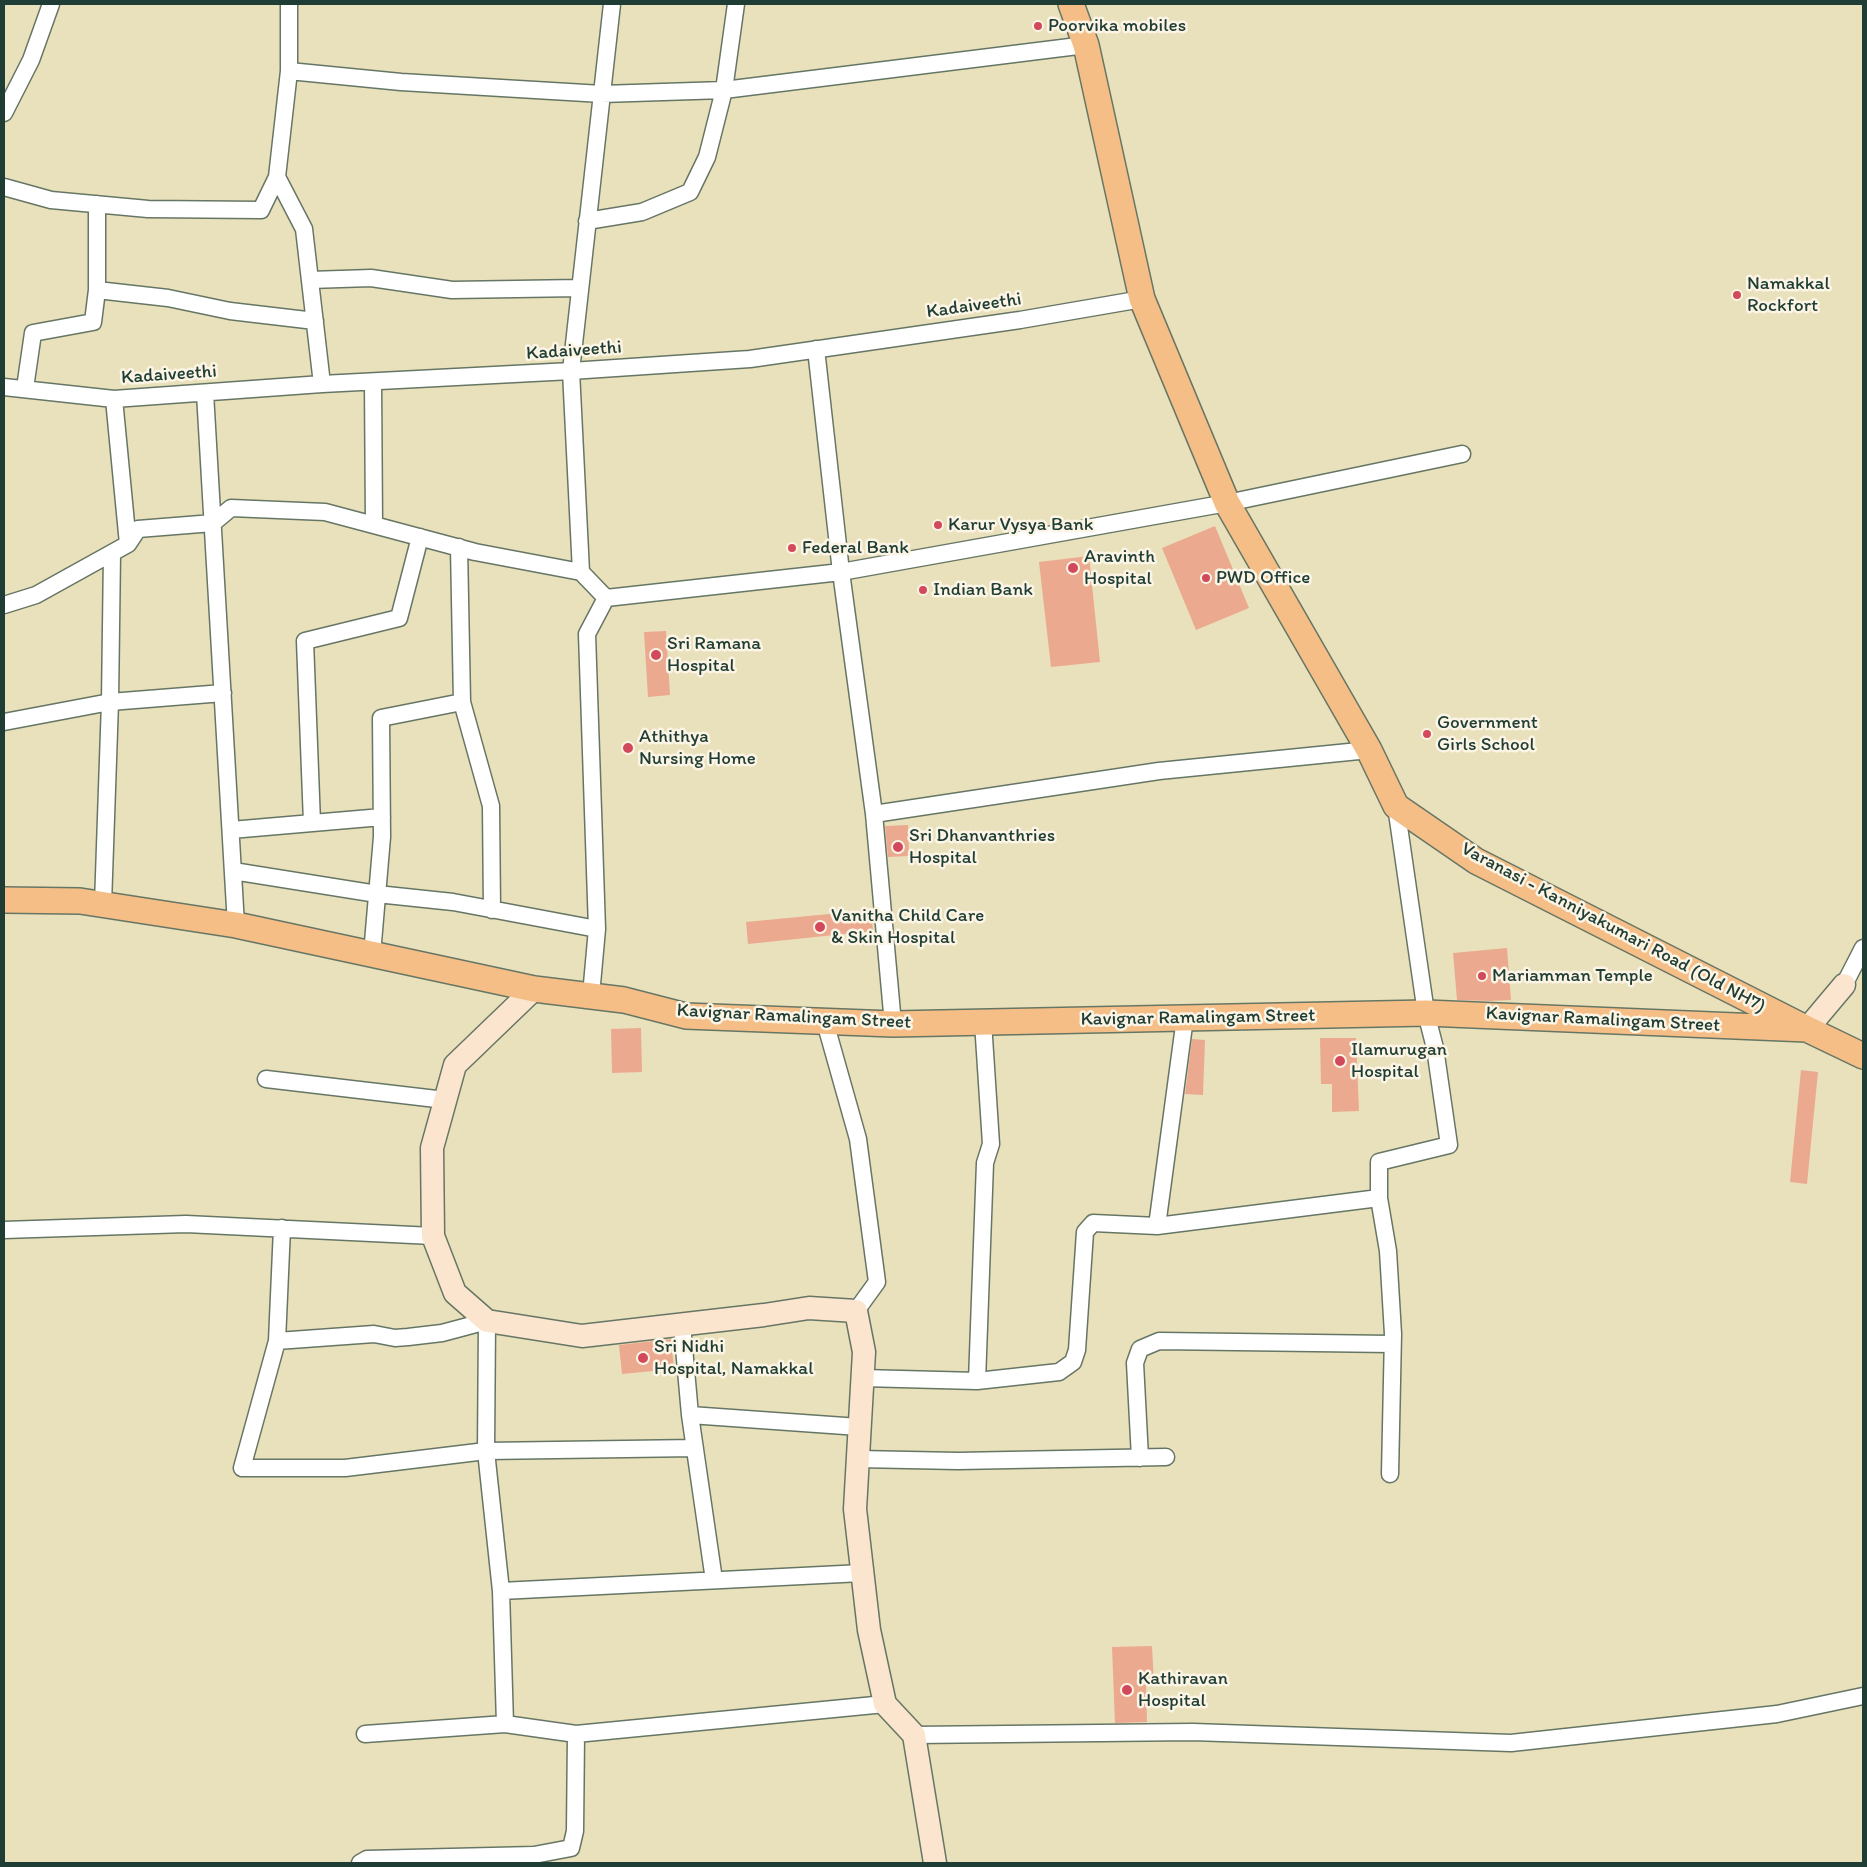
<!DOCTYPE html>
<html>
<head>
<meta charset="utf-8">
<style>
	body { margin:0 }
	#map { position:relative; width:1867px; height:1867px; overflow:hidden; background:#e9e0bc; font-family:Itim,sans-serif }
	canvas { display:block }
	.frame { position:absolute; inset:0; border:5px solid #1f3d34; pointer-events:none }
</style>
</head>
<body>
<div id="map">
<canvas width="1867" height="1867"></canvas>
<div class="frame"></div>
</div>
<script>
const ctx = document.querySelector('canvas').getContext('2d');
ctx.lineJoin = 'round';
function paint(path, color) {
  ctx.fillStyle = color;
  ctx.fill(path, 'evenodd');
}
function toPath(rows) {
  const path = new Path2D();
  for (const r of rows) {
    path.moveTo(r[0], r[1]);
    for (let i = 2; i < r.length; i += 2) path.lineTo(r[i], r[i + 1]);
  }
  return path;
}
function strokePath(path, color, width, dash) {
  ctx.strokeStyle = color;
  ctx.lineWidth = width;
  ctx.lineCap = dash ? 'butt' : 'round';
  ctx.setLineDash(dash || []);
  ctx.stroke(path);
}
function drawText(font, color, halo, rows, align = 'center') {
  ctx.font = font + ' Itim,sans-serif';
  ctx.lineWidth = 5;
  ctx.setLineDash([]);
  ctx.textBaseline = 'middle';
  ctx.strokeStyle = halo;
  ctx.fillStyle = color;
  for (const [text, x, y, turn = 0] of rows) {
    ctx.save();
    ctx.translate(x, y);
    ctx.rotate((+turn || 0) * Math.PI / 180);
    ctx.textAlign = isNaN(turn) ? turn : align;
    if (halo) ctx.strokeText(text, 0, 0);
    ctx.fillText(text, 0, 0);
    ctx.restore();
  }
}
const building = toPath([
	[1215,526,1249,608,1196,630,1162,548],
	[1089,556,1100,662,1051,667,1039,562],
	[666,631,670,695,648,697,644,632],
	[908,825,909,856,888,857,885,826],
	[871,910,873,931,748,944,746,922],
	[1507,948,1511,1000,1489,1001,1457,1000,1453,953],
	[641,1028,642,1072,612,1073,611,1029],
	[1320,1038,1356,1038,1359,1111,1332,1112,1332,1084,1321,1084],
	[1192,1039,1205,1040,1203,1095,1185,1094],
	[1801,1070,1818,1072,1807,1184,1790,1182],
	[671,1339,674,1369,622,1374,619,1345],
	[1152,1646,1154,1684,1146,1684,1147,1722,1115,1723,1112,1647]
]);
const street = toPath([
	[289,4,289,71,277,177,304,229,322,384],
	[289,71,401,82,602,94,724,90,1086,45],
	[4,113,31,60,51,4],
	[4,187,51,200,148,209,261,210,277,177],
	[587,221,642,212,690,192,707,157,724,90,736,4],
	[310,280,371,278,452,290,580,288],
	[97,290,168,298,230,311,315,321],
	[816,349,841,572,874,814,893,1024],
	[373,382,374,525],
	[4,387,114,399,322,384,571,371,750,359,1020,320,1142,299],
	[25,388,33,333,93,322,97,290,97,204],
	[205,393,236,925],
	[114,399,128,544],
	[459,547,462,702,491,806,492,910],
	[606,598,581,572,571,371,612,4],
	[4,605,36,595,128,544,138,529,213,523,231,508,325,512,475,552,581,572],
	[4,722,110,702,223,693],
	[874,814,1159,771,1369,750],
	[312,823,305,641,399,618,420,537],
	[231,830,382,817],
	[233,871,377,894,453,902,597,929],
	[103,904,110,702,112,553],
	[372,954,382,837,381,718,462,702],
	[1844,985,1863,948],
	[591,995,597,929,587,634,606,598,841,572,1227,503,1462,454],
	[1185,1018,1157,1226,1379,1198,1388,1251,1393,1334,1390,1474],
	[825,1022,858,1139,877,1282,856,1311],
	[266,1079,445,1100],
	[1379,1198,1379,1162,1449,1145,1435,1048,1426,1013,1396,806],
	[282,1228,277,1341,242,1468,345,1468,486,1451,695,1448],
	[4,1230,186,1224,433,1236],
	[682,1325,690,1415,859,1427],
	[277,1341,374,1334,395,1338,408,1337,442,1333,487,1321,486,1451,501,1591,505,1724],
	[862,1378,977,1381,985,1163,991,1144,983,1022],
	[977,1381,1059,1372,1073,1362,1077,1350,1085,1232,1093,1223,1157,1226],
	[690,1415,714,1580],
	[1140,1458,1135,1363,1140,1349,1159,1341,1392,1344],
	[858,1459,958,1461,1166,1457],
	[501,1591,862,1573],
	[365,1734,505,1724,576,1734,885,1704],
	[914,1735,1193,1732,1511,1743,1777,1714,1863,1696],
	[360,1863,367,1859,534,1855,571,1848,575,1831,576,1734]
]);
const secondary = toPath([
	[534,989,455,1065,432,1148,433,1236,455,1293,487,1321,582,1336,764,1315,809,1308,856,1311,864,1352,855,1509,869,1630,885,1704,914,1735,935,1863],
	[1807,1029,1844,985]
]);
const primary = toPath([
	[1071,4,1086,45,1142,299,1227,503,1369,750,1396,806,1476,861,1807,1029,1863,1056],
	[4,900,80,901,236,925,534,989,624,1000,686,1016,893,1024,1426,1013,1807,1029]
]);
const markers = [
	[1038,26,5,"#d1495b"],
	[1737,295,5,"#d1495b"],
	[938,525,5,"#d1495b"],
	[792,548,5,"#d1495b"],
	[1073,568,6,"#d1495b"],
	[1206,578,5,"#d1495b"],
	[923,590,5,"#d1495b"],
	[656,655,6,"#d1495b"],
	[1427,734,5,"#d1495b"],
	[628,748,6,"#d1495b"],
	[898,847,6,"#d1495b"],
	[820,927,6,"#d1495b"],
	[1482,976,5,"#d1495b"],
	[1340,1061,6,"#d1495b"],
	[643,1358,6,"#d1495b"],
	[1127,1690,6,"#d1495b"]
];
const poiNames = [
	["Poorvika mobiles",1048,26],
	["Namakkal",1747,284],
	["Rockfort",1747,306],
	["Karur Vysya Bank",948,525],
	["Federal Bank",802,548],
	["Aravinth",1084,557],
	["Hospital",1084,579],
	["PWD Office",1216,578],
	["Indian Bank",933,590],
	["Sri Ramana",667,644],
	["Hospital",667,666],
	["Government",1437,723],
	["Girls School",1437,745],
	["Athithya",639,737],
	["Nursing Home",639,759],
	["Sri Dhanvanthries",909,836],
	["Hospital",909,858],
	["Vanitha Child Care",831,916],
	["& Skin Hospital",831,938],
	["Mariamman Temple",1492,976],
	["Ilamurugan",1351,1050],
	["Hospital",1351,1072],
	["Sri Nidhi",654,1347],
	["Hospital, Namakkal",654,1369],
	["Kathiravan",1138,1679],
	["Hospital",1138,1701]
];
const streetNames = [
	["Kadaiveethi",974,306,-8],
	["Kadaiveethi",574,351,-4],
	["Kadaiveethi",169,375,-4],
	["Varanasi - Kanniyakumari Road (Old NH7)",1613,928,28],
	["Kavignar Ramalingam Street",794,1017,3],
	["Kavignar Ramalingam Street",1198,1018,-1],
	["Kavignar Ramalingam Street",1603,1020,3]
];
paint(building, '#ebaa8f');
strokePath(street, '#667664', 19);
strokePath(secondary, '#667664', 25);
strokePath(primary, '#667664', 28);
strokePath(street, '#fff', 16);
strokePath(secondary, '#fbe5cf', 22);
strokePath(primary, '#f6be87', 25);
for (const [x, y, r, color] of markers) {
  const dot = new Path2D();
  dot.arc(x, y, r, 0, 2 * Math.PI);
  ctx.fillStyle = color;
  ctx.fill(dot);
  strokePath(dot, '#fcf5e5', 2);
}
drawText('19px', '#1f3d34', '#fcf5e5', poiNames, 'left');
drawText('19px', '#1f3d34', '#fcf5e5', streetNames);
</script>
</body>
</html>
